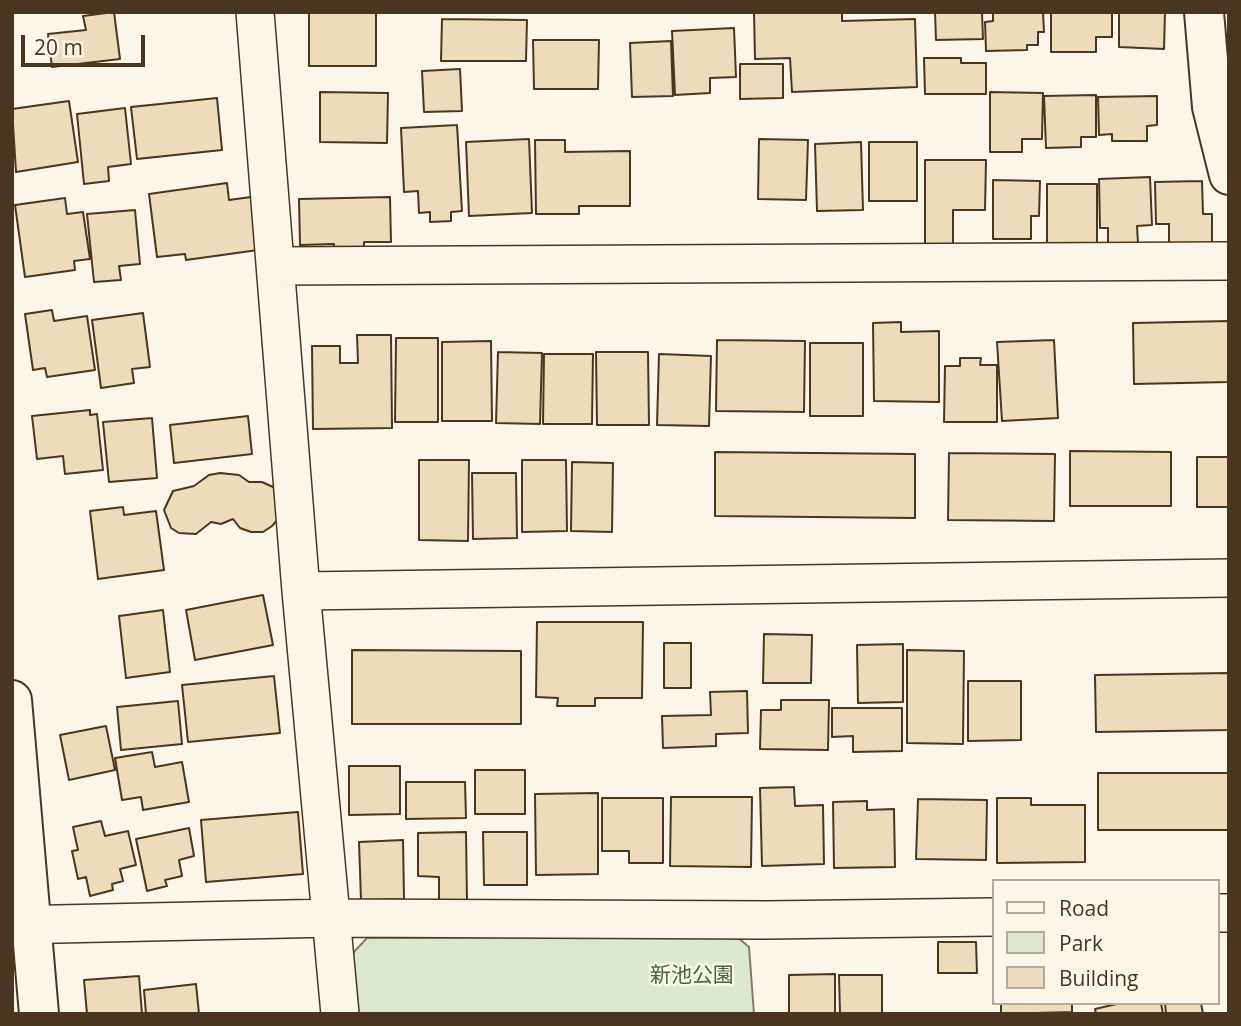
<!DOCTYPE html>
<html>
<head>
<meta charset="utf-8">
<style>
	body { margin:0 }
	#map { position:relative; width:1241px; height:1026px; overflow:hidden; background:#fbf6e9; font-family:"Open Sans",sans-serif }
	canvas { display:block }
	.frame { position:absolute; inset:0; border:14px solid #4a3520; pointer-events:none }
	.legend { position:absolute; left:992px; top:879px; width:228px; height:126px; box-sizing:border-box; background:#fbf6e9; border:2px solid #b4a999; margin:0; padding:9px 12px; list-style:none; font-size:21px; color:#4a3520 }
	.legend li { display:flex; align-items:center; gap:14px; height:35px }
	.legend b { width:35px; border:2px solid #b4a999 }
	.scale { position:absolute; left:21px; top:35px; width:124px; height:32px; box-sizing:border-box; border:4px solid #4a3520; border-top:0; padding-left:9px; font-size:21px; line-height:24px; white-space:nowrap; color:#4a3520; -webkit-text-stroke:5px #fbf6e9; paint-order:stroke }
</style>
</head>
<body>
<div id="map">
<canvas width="1241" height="1026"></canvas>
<div class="frame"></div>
<ul class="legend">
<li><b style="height:9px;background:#fbf6e9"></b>Road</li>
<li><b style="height:19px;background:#dce7d0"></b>Park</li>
<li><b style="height:19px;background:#ecdcbc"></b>Building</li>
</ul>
<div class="scale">20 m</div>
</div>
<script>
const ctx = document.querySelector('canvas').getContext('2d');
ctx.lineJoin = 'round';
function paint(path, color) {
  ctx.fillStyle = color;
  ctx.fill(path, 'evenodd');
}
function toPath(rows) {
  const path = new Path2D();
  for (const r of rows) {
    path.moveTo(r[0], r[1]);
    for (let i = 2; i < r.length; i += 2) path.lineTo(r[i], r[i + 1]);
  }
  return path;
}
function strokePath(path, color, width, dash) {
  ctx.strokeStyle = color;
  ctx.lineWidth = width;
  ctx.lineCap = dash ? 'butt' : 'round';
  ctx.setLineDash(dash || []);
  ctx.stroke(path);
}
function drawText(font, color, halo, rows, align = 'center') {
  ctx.font = font + ' "Open Sans","Noto Sans JP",sans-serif';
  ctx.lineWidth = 5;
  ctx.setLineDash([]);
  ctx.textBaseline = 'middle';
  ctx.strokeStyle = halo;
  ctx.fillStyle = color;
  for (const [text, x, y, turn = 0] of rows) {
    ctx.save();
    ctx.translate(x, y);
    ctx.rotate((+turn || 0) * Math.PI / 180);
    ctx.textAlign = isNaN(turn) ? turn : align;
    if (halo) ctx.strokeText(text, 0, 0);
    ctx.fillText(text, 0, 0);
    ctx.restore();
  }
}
const green = toPath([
	[736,936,749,947,754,1014,358,1014,352,954,367,938,736,936]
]);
const building = toPath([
	[114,12,120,59,52,67,48,34,86,30,83,16,114,12],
	[309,12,376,12,376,66,309,66,309,12],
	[754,12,842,12,842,21,915,19,917,87,792,92,790,58,755,59,754,12],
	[935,12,982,12,983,39,936,40,935,12],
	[993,12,1043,12,1044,32,1038,32,1038,45,1027,45,1027,50,986,51,985,22,993,21,993,12],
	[1051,12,1112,12,1112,37,1096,37,1096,52,1051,52,1051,12],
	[1119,12,1165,12,1164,49,1119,47,1119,12],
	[442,19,527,20,526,61,441,61,442,19],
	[734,28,736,77,710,78,710,93,675,95,672,31,734,28],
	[533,40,599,40,598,89,534,89,533,40],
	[671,41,673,96,632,97,630,43,671,41],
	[924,58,961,58,961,63,986,63,986,94,925,94,924,58],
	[740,64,783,64,783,98,740,99,740,64],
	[460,69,462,111,424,112,422,71,460,69],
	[320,92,388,93,387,143,320,142,320,92],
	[990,92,1043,93,1042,139,1022,139,1022,152,990,152,990,92],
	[1096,95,1096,137,1081,137,1081,147,1046,148,1044,96,1096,95],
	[1157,96,1157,125,1147,126,1147,141,1112,141,1112,134,1099,135,1098,97,1157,96],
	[217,98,222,150,137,159,131,107,217,98],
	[69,101,78,162,16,172,12,109,69,101],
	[125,108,131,164,108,167,109,181,84,184,77,114,125,108],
	[457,125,462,211,451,212,451,221,430,222,430,212,419,213,418,191,404,192,401,128,457,125],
	[529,139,532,213,469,216,466,142,529,139],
	[759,139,808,140,806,200,758,199,759,139],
	[535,140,565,140,565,152,630,151,630,206,579,206,579,214,536,214,535,140],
	[861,142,863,210,817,211,815,144,861,142],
	[869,142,917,142,917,201,869,201,869,142],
	[925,160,986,160,985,210,953,210,953,247,925,247,925,160],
	[1150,177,1152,225,1137,226,1138,243,1108,244,1108,228,1100,228,1099,179,1150,177],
	[993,180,1040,181,1039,216,1031,216,1031,239,993,239,993,180],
	[1202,181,1203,214,1212,214,1212,243,1169,245,1169,224,1156,224,1155,182,1202,181],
	[227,183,229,200,251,197,258,250,186,260,185,254,157,257,149,194,227,183],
	[1047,184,1097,184,1097,246,1047,246,1047,184],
	[390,197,391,242,364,242,364,252,334,253,334,244,300,245,299,199,390,197],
	[65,198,67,214,83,212,90,259,74,261,75,270,25,277,15,205,65,198],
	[135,210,140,264,119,266,121,280,94,282,87,214,135,210],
	[52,310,54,321,87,316,95,370,47,377,45,368,33,370,25,314,52,310],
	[143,313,150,367,132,369,134,383,101,388,92,320,143,313],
	[1229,321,1229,382,1134,384,1133,323,1229,321],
	[901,322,901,332,939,331,939,402,874,401,873,323,901,322],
	[357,335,391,335,392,428,313,429,312,346,340,346,340,363,358,363,357,335],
	[396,338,438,338,438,422,395,422,396,338],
	[717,340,805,341,804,412,716,411,717,340],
	[1054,340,1058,418,1002,421,997,342,1054,340],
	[491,341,492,421,442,421,442,342,491,341],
	[810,343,863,343,863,416,810,416,810,343],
	[498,352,542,353,540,424,496,423,498,352],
	[596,352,648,352,649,425,597,425,596,352],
	[544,354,593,354,592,424,543,424,544,354],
	[659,354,711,356,709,426,657,425,659,354],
	[960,358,981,358,980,365,997,365,997,422,944,422,945,366,960,366,960,358],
	[90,410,90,415,97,414,103,470,65,474,63,456,37,459,32,416,90,410],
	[248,416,252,454,174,463,170,425,248,416],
	[152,418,157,478,109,482,103,422,152,418],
	[1070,451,1171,452,1171,506,1070,506,1070,451],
	[715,452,915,454,915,518,715,516,715,452],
	[949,453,1055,454,1054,521,948,520,949,453],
	[1197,457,1229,457,1229,507,1197,507,1197,457],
	[419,460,469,460,468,541,419,540,419,460],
	[522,460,566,460,567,531,522,532,522,460],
	[572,462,613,463,612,532,571,531,572,462],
	[220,473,239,475,249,482,262,482,273,487,280,497,279,518,272,526,263,532,251,532,240,528,233,519,221,524,211,522,196,534,179,533,171,528,164,510,173,491,194,486,209,475,220,473],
	[472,473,516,473,517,538,473,539,472,473],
	[123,507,124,515,156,511,164,570,98,579,90,511,123,507],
	[263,595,273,645,195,660,186,610,263,595],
	[163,610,170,672,126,678,119,616,163,610],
	[537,622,643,622,642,698,595,698,595,706,557,706,558,698,536,697,537,622],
	[764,634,812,635,811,683,763,683,764,634],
	[664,643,691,643,691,688,664,688,664,643],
	[903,644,903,702,858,703,857,645,903,644],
	[352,650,521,651,521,724,352,724,352,650],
	[907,650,964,651,963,744,907,743,907,650],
	[1229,673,1229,730,1096,732,1095,675,1229,673],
	[274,676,280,733,188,742,182,685,274,676],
	[968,681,1021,681,1021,740,968,741,968,681],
	[747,691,748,733,716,734,716,746,663,748,662,716,711,715,710,692,747,691],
	[781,700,829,700,828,750,760,749,761,710,781,710,781,700],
	[178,701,182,744,121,750,117,707,178,701],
	[832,708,902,708,902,751,853,752,853,736,832,737,832,708],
	[106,726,115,770,69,780,60,735,106,726],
	[152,752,155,767,182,762,189,802,143,810,141,797,122,800,115,758,152,752],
	[349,766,400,766,400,814,349,815,349,766],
	[475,770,525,770,525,814,475,814,475,770],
	[1098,773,1229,773,1229,830,1098,830,1098,773],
	[406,782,465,782,466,818,406,819,406,782],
	[794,787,795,806,823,805,824,864,762,866,760,788,794,787],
	[598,793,598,874,536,875,535,794,598,793],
	[671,797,752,797,751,867,670,866,671,797],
	[602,798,663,798,663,863,629,863,629,851,602,851,602,798],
	[997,798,1031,798,1031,805,1085,805,1085,862,997,863,997,798],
	[918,799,987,800,986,860,916,859,918,799],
	[867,801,867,810,894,809,895,867,834,868,833,802,867,801],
	[298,812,303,874,206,882,201,820,298,812],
	[101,821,105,836,128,831,136,865,120,869,123,881,112,884,113,890,90,896,86,877,78,879,72,851,78,850,73,827,101,821],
	[189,828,194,856,179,860,182,876,165,880,167,886,147,891,136,839,189,828],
	[466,832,467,903,439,903,439,877,418,876,418,833,466,832],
	[483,832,527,832,527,885,484,885,483,832],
	[403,840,404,899,361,900,359,842,403,840],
	[938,942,976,942,977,973,938,973,938,942],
	[835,974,835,1014,789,1014,789,975,835,974],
	[839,975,882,975,882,1014,840,1014,839,975],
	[139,976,142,1014,87,1014,84,980,139,976],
	[196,984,199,1014,146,1014,144,990,196,984],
	[1001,1003,1072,1003,1072,1012,1001,1014,1001,1003],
	[1121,1003,1161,1003,1163,1014,1096,1014,1095,1009,1121,1003],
	[1165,1003,1201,1003,1203,1014,1166,1014,1165,1003]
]);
const street = toPath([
	[255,12,301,591,340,1014],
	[276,266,1229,261],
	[301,591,1229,578],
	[1218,913,1229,913],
	[12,925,333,918,767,920,994,917]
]);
const secondary = toPath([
	[1204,12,1212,107,1229,175],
	[12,700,39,1014]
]);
const parkNames = [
	["新池公園",692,976]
];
paint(green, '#dce7d0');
strokePath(green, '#887966', 2);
paint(building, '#ecdcbc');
strokePath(building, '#4a3520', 2);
strokePath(street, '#4a3520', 40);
strokePath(secondary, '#4a3520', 42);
strokePath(street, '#fbf6e9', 37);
strokePath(secondary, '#fbf6e9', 38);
drawText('21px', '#436837', '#fbf6e9', parkNames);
</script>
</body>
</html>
